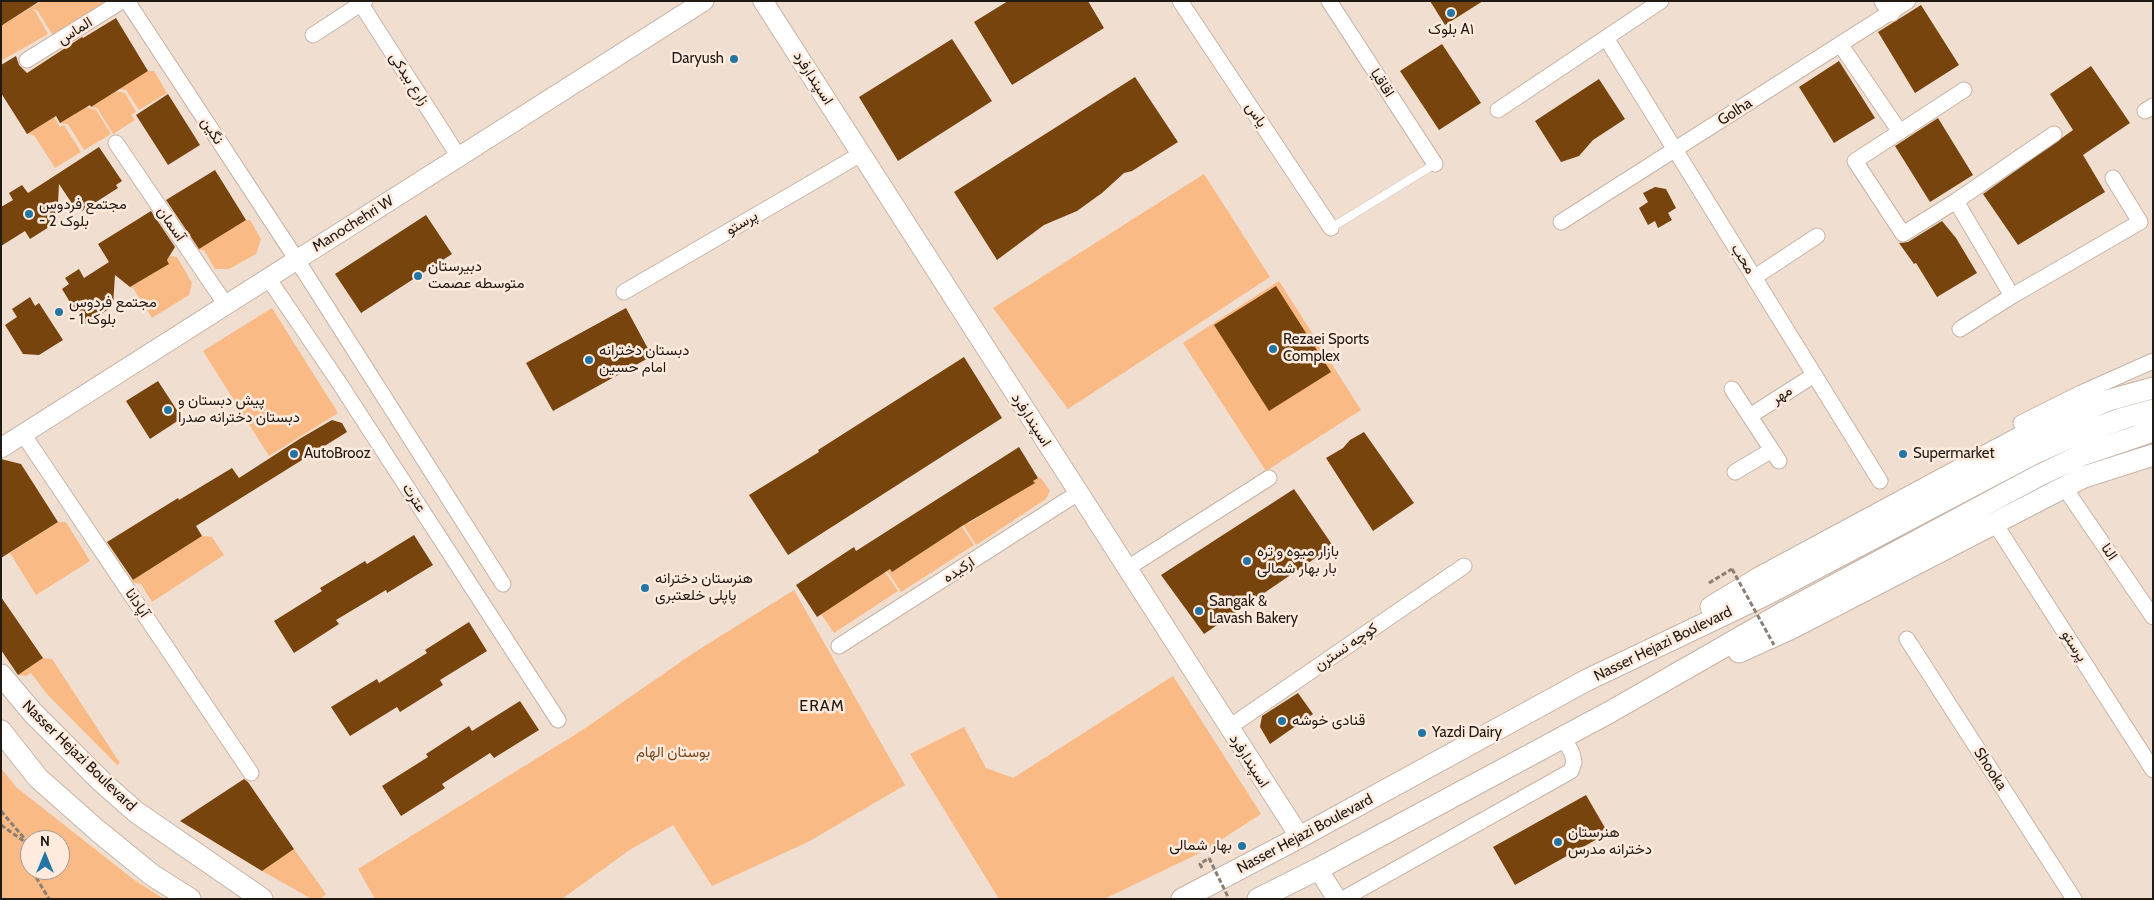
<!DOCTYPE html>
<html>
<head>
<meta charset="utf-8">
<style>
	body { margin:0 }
	#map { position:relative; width:2154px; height:900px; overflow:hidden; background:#f0ded0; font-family:Cabin,sans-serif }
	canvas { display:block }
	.frame { position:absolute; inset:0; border:2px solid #201a15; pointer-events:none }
	.north { position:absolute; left:20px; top:830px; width:50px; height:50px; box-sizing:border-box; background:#feebdd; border:1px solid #a5978d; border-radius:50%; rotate:0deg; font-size:14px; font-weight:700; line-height:20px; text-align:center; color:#201a15 }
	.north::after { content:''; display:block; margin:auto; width:18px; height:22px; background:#2375a6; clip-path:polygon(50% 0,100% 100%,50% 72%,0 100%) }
</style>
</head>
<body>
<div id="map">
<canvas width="2154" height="900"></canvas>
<div class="frame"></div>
<div class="north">N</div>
</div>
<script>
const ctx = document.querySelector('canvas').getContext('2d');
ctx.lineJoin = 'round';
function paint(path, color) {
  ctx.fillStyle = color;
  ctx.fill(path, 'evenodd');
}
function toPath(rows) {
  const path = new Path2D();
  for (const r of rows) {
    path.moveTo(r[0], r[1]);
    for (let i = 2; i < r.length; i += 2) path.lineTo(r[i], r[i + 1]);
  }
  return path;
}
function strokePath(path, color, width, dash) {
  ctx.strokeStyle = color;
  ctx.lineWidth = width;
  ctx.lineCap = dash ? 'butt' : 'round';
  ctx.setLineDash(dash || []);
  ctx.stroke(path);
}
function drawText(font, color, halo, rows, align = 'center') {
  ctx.font = font + ' Cabin,Vazirmatn,sans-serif';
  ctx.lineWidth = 5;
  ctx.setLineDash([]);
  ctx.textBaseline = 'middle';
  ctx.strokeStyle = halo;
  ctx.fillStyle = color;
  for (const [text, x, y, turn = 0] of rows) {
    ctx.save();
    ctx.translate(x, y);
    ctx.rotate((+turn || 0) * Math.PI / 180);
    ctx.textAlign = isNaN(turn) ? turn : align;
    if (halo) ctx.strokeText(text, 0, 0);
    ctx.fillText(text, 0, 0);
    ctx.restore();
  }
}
const green = toPath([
	[42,1,106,1,106,5,54,37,37,10,31,9,35,11,48,34,1,61,1,26],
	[148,71,154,71,167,93,139,110,126,90,118,89],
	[116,91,125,93,136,112,131,115,135,120,113,134,97,108,91,107],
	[86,107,96,110,111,134,84,150,68,124,60,123],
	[54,117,60,127,64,125,81,152,55,168,34,135,27,134],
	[1204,174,1270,277,1068,409,993,308],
	[246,220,250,220,261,239,256,254,229,269,215,269,204,250,196,250],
	[170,256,177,257,192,283,189,295,152,318,133,288,130,287,169,264,167,260],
	[1279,281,1361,410,1266,471,1183,343],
	[272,308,338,413,269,456,203,351],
	[1038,478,1041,478,1050,491,1046,499,976,545,962,523,965,520,968,524],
	[58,522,66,522,90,561,36,595,10,553],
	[960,524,974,545,901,592,887,571,890,569,892,572,956,530,955,528],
	[202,536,212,537,224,555,152,602,141,584,130,582],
	[879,570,885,572,898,591,834,633,821,614,877,578],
	[794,590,905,785,808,842,712,886,673,825,628,851,562,899,375,899,358,869,581,731,695,652],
	[43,658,52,659,120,763,117,765,47,694,31,673,26,676,18,675],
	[1173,676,1261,814,1202,852,1104,899,999,899,910,754,964,727,986,768,1013,778],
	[1,768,16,787,133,879,164,899,1,899],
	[30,840,60,840,60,870,30,870],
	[294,849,326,894,320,899,312,899,262,871]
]);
const building = toPath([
	[1,1,40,1,1,26],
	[1008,1,1088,1,1104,28,1012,85,974,22],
	[1430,1,1483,1,1445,25],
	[1921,5,1959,65,1915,93,1878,32],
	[116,18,148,71,91,107,90,105,60,123,56,116,27,134,1,93,1,65,16,56,19,65,27,73,82,37,83,38],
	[952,39,992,101,898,161,859,97],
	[1442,44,1481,103,1439,130,1400,71],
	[1839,61,1875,118,1834,143,1799,87],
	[2091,66,2130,123,2083,155,2105,192,2018,245,1983,194,2073,130,2050,94],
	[1135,77,1178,142,1132,171,1124,173,1102,193,1077,211,1044,225,997,260,954,192],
	[1599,79,1625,119,1593,140,1579,156,1561,162,1535,121],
	[168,94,200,145,168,165,136,115],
	[1938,118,1973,175,1930,202,1895,146],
	[99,147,122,181,116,185,118,188,82,211,81,208,77,211,59,184,57,222,30,239,25,231,1,246,1,207,13,200,9,193,22,185,28,193],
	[215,170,246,220,199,249,166,200],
	[1655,187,1666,189,1676,208,1668,213,1672,220,1658,228,1655,221,1648,225,1639,208,1648,202,1643,193],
	[151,211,175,247,167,260,169,264,130,287,115,275,113,306,86,324,81,316,79,317,62,289,69,284,65,278,79,269,84,278,109,262,98,244],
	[426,215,452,254,361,313,335,274],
	[1942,221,1956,238,1977,273,1937,297,1916,263,1914,264,1899,243,1908,242],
	[1276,286,1331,372,1269,411,1214,325],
	[30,297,35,306,39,303,63,340,39,355,23,354,5,325,17,317,12,309],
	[626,308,652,356,553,411,526,363],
	[964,357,1002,418,788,555,749,495,819,452,818,450],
	[158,381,182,418,150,439,126,401],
	[332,420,342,423,347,432,196,526,202,536,133,580,107,542,178,498,179,500,232,468,239,478,301,438],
	[1364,432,1414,503,1373,531,1326,458,1343,448,1350,440],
	[1019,447,1038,478,1033,481,1035,483,962,526,892,572,890,569,817,617,796,585,854,547,856,551],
	[1,459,21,464,58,522,1,558],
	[1294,489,1333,546,1204,634,1161,575],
	[414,535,433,565,387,593,386,590,336,620,339,624,294,653,274,621,322,591,320,588,365,561,367,564],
	[1,597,43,658,18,675,1,650],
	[469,622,487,651,440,680,443,685,427,695,400,712,397,707,350,736,331,707,377,679,379,683,427,653,425,650],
	[1298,693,1313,714,1270,744,1260,727,1262,716],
	[520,701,539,730,494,758,490,753,442,784,445,788,401,816,382,786,428,757,426,754,469,726,472,731],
	[244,779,248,782,294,849,262,871,180,821],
	[1586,795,1608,833,1515,885,1493,847]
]);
const path = toPath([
	[1709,583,1732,569],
	[1,811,30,845],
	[1,825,25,842],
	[1202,868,1200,864,1209,858],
	[35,870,37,879,49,899]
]);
const service = toPath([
	[1331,228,1435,164]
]);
const minor = toPath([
	[127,1,297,260,503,584],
	[359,1,459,157],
	[1180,1,1331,228],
	[1329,1,1435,164],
	[313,35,365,1],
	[1606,38,1880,481],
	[1840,44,1900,132],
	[27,60,122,1],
	[1964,90,1855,161,1903,234,1956,201,2054,134],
	[1498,110,1661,1],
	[2145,111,2153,106],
	[116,143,226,305],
	[1956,201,2012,296],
	[1561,222,1908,1],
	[1755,277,1817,236],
	[268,278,338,381,558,720],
	[624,292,861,154],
	[1960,329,2012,296,2140,222,2113,178],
	[1732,389,1779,461],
	[1750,416,1814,375],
	[2021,423,2081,393,2153,361],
	[23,434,251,773],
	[1735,472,1772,450],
	[2064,487,2153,617],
	[1994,522,2153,770],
	[1126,569,1269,478],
	[1907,639,2074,899],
	[839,646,1078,493],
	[1228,728,1464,566],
	[1343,899,1571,771,1574,762,1572,753,1563,737]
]);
const tertiary = toPath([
	[763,1,1300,837],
	[1884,1,1891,12],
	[1,448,704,1],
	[1318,869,1337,899]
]);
const secondary = toPath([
	[1711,607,1759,578,2021,437,2106,401,2153,388],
	[1739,652,1792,628,2084,477,2153,455],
	[1,675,33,713,102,782,136,812,262,899],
	[1,731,38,778,98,831,152,875,190,899],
	[1182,899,1300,837,1587,680,1767,594,2033,454,2071,437,2124,418,2153,410],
	[1258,899,1318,869,1610,712,1781,614,2038,476,2082,455,2153,431]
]);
const pathBridge = toPath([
	[1732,569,1774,645],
	[1209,858,1229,899]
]);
const markers = [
	[1451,13,5,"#2375a6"],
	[734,59,5,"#2375a6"],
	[29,214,5,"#2375a6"],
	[418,276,5,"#2375a6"],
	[59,312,5,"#2375a6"],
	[1273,349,5,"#2375a6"],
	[589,360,5,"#2375a6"],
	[168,410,5,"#2375a6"],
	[294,454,5,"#2375a6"],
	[1903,454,5,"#2375a6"],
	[1247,561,5,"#2375a6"],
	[645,588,5,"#2375a6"],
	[1199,611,5,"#2375a6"],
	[1282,721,5,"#2375a6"],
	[1422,733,5,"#2375a6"],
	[1558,842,5,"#2375a6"],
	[1242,846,5,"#2375a6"]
];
const poiNames = [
	["بلوک A۱",1451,30,"center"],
	["Daryush",724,59,"right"],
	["مجتمع فردوس",39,205],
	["- بلوک 2",39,222],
	["دبیرستان",428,267],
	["متوسطه عصمت",428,284],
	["مجتمع فردوس",69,303],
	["- بلوک 1",69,320],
	["Rezaei Sports",1283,340],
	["Complex",1283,357],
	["دبستان دخترانه",599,351],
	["امام حسین",599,368],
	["پیش دبستان و",178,401],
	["دبستان دخترانه صدرا",178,418],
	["AutoBrooz",304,454],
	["Supermarket",1913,454],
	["بازار میوه و تره",1257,552],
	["بار بهار شمالی",1257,569],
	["هنرستان دخترانه",655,579],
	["پاپلی خلعتبری",655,596],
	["Sangak &",1209,602],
	["Lavash Bakery",1209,619],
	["قنادی خوشه",1292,721],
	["Yazdi Dairy",1432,733],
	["هنرستان",1568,833],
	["دخترانه مدرس",1568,850],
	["بهار شمالی",1232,846,"right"]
];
const streetNames = [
	["الماس",75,31,-32],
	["اسپندارفرد",813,78,57],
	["زارع بیدکی",409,79,57],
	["اقاقیا",1382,83,57],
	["Golha",1735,112,-33],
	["یاس",1256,115,56],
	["نگین",212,131,57],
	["پرستو",742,223,-30],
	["آسمان",171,224,56],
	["Manochehri W",353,224,-32],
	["محب",1743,259,58],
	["مهر",1782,395,-33],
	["اسپندارفرد",1031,420,57],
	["عترت",414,498,57],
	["النا",2109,552,56],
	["ارکیده",959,570,-33],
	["آپادانا",137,603,56],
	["Nasser Hejazi Boulevard",1663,644,-26],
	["پرستو",2074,646,57],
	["کوچه نسترن",1346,647,-34],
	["Nasser Hejazi Boulevard",79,756,44],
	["اسپندارفرد",1249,761,57],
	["Shooka",1990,769,57],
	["Nasser Hejazi Boulevard",1305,834,-28]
];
const parkNames = [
	["بوستان الهام",673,753]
];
const neighbourhoodNames = [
	["ERAM",822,706]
];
paint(green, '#faba85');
paint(building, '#78440d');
strokePath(service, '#c6b4a6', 9);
strokePath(minor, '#c6b4a6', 17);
strokePath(tertiary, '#c6b4a6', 21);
strokePath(secondary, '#c6b4a6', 23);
strokePath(path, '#8b7e75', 3, [5, 2.5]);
strokePath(service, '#fff', 8);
strokePath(minor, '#fff', 15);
strokePath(tertiary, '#fff', 19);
strokePath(secondary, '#fff', 21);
strokePath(pathBridge, '#8b7e75', 3, [5, 2.5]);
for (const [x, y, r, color] of markers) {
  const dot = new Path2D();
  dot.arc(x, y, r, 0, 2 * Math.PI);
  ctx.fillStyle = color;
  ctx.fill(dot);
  strokePath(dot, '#feebdd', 2);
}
drawText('15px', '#201a15', '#feebdd', poiNames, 'left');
drawText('15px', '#201a15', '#feebdd', streetNames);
drawText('15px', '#79481a', '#feebdd', parkNames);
ctx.letterSpacing = '1px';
drawText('16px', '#201a15', '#feebdd', neighbourhoodNames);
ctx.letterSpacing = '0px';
</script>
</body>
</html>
